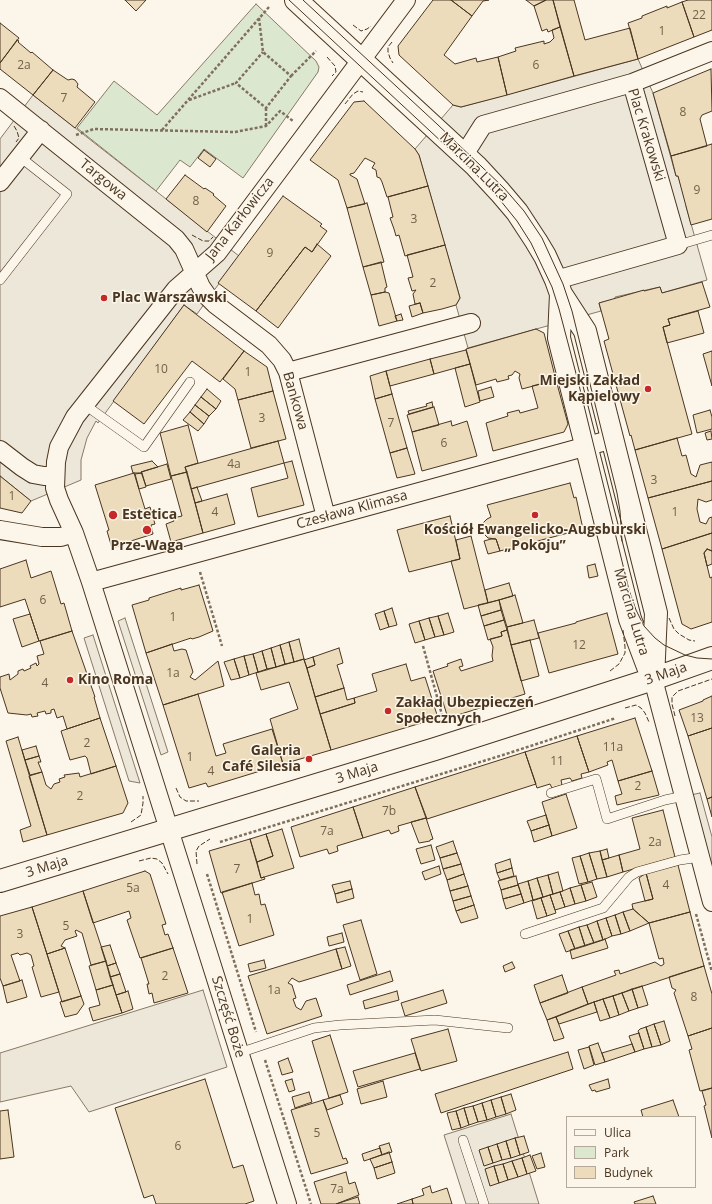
<!DOCTYPE html>
<html>
<head>
<meta charset="utf-8">
<style>
	body { margin:0 }
	#map { position:relative; width:712px; height:1204px; overflow:hidden; background:#fbf6e9; font-family:"Open Sans",sans-serif }
	canvas { display:block }
	.legend { position:absolute; left:566px; top:1116px; width:130px; height:72px; box-sizing:border-box; background:#fbf6e9; border:1px solid #b4a999; margin:0; padding:5px 7px; list-style:none; font-size:12px; color:#4a3520 }
	.legend li { display:flex; align-items:center; gap:8px; height:20px }
	.legend b { width:20px; border:1px solid #b4a999 }
</style>
</head>
<body>
<div id="map">
<canvas width="712" height="1204"></canvas>
<ul class="legend">
<li><b style="height:5px;background:#fbf6e9"></b>Ulica</li>
<li><b style="height:11px;background:#dce7d0"></b>Park</li>
<li><b style="height:11px;background:#ecdcbc"></b>Budynek</li>
</ul>
</div>
<script>
const ctx = document.querySelector('canvas').getContext('2d');
ctx.lineJoin = 'round';
function paint(path, color) {
  ctx.fillStyle = color;
  ctx.fill(path, 'evenodd');
}
function toPath(rows) {
  const path = new Path2D();
  for (const r of rows) {
    path.moveTo(r[0], r[1]);
    for (let i = 2; i < r.length; i += 2) path.lineTo(r[i], r[i + 1]);
  }
  return path;
}
function strokePath(path, color, width, dash) {
  ctx.strokeStyle = color;
  ctx.lineWidth = width;
  ctx.lineCap = dash ? 'butt' : 'round';
  ctx.setLineDash(dash || []);
  ctx.stroke(path);
}
function drawText(font, color, halo, rows, align = 'center') {
  ctx.font = font + ' "Open Sans",sans-serif';
  ctx.lineWidth = 3;
  ctx.setLineDash([]);
  ctx.textBaseline = 'middle';
  ctx.strokeStyle = halo;
  ctx.fillStyle = color;
  for (const [text, x, y, turn = 0] of rows) {
    ctx.save();
    ctx.translate(x, y);
    ctx.rotate((+turn || 0) * Math.PI / 180);
    ctx.textAlign = isNaN(turn) ? turn : align;
    if (halo) ctx.strokeText(text, 0, 0);
    ctx.fillText(text, 0, 0);
    ctx.restore();
  }
}
const green = toPath([
	[256,4,316,61,319,67,318,72,243,178,204,149,190,167,180,160,156,191,77,128,114,81,157,115,256,4]
]);
const parking = toPath([
	[638,59,653,93,676,176,678,176,687,205,686,206,707,280,662,293,660,287,615,297,615,299,599,303,601,311,468,348,456,305,460,298,419,155,415,149,453,105,461,107,638,59],
	[33,95,239,256,197,314,184,305,98,423,96,421,87,438,81,460,81,480,31,501,0,476,0,139,33,95],
	[125,618,168,752,161,755,118,621,125,618],
	[93,635,140,783,129,781,84,638,93,635],
	[700,793,712,837,712,893,686,796,700,793],
	[203,990,227,1067,89,1112,71,1086,0,1102,0,1053,203,990],
	[511,1114,539,1204,466,1204,444,1135,511,1114]
]);
const building = toPath([
	[125,0,146,0,136,11,125,0],
	[433,0,451,0,472,16,444,55,455,64,476,58,477,62,498,57,507,95,461,107,453,105,399,55,398,46,433,0],
	[451,0,489,0,483,1,472,16,451,0],
	[526,0,546,0,534,6,526,0],
	[546,0,553,0,560,27,548,32,547,29,542,31,534,6,546,0],
	[553,0,574,0,585,40,630,28,638,59,574,76,553,0],
	[688,0,712,0,712,30,694,37,682,2,688,0],
	[682,2,694,37,638,59,628,23,642,18,642,16,667,6,667,8,682,2],
	[0,23,19,38,0,63,0,23],
	[560,27,574,76,507,95,498,57,516,51,515,48,544,41,544,44,550,42,554,38,552,30,560,27],
	[17,40,19,41,18,42,31,53,32,52,53,70,33,95,0,69,0,63,17,40],
	[711,69,712,111,702,115,700,119,707,146,671,156,653,93,711,69],
	[53,70,68,80,72,79,75,80,78,84,77,87,95,102,75,128,33,95,53,70],
	[364,101,415,149,419,155,428,186,387,197,382,182,380,178,377,177,376,170,372,168,375,163,365,158,354,173,350,174,350,175,357,179,365,204,347,208,338,180,310,160,354,102,364,101],
	[712,144,712,219,691,225,678,176,676,176,671,156,712,144],
	[204,150,216,159,210,167,198,158,204,150],
	[185,175,204,189,205,188,214,194,213,195,226,206,207,232,166,199,185,175],
	[428,186,445,245,405,256,399,235,396,236,394,229,390,218,393,217,388,197,428,186],
	[283,196,322,224,320,226,327,231,312,252,305,247,256,311,218,283,283,196],
	[367,203,384,262,363,267,347,208,367,203],
	[317,244,331,256,278,328,256,311,305,247,312,252,317,244],
	[445,245,460,298,456,305,442,309,423,313,420,303,415,304,413,294,416,290,412,291,408,278,413,277,407,255,445,245],
	[381,262,387,287,385,288,385,292,371,295,363,267,381,262],
	[702,282,710,307,668,319,670,325,663,327,692,434,635,450,631,435,630,436,604,341,609,339,599,303,644,290,644,291,660,287,662,293,702,282],
	[385,292,389,293,397,321,379,326,371,295,385,292],
	[420,303,423,313,412,317,409,306,420,303],
	[184,305,244,351,220,382,192,361,144,424,113,401,184,305],
	[698,311,704,333,667,343,663,327,670,325,668,319,698,311],
	[401,314,403,320,397,321,395,316,401,314],
	[536,329,544,333,556,380,522,389,519,378,520,374,515,371,512,375,508,376,509,379,497,382,496,379,476,385,466,349,536,329],
	[466,350,470,364,434,374,430,359,466,350],
	[244,351,267,367,273,391,238,400,235,389,223,379,244,351],
	[712,351,712,386,703,354,712,351],
	[430,359,434,374,390,386,386,371,430,359],
	[470,364,480,402,465,407,455,368,470,364],
	[386,371,392,394,375,399,370,376,386,371],
	[556,380,568,424,564,432,493,451,486,423,508,416,507,413,519,410,520,413,538,408,532,386,556,380],
	[491,387,494,397,480,401,478,391,491,387],
	[207,389,221,401,216,409,201,397,207,389],
	[273,391,286,439,251,448,238,400,273,391],
	[392,394,407,448,390,453,375,399,392,394],
	[201,397,216,409,209,416,195,405,201,397],
	[432,402,433,407,409,414,408,411,427,406,426,404,432,402],
	[195,405,209,416,204,424,190,412,195,405],
	[434,407,439,425,412,432,407,415,434,407],
	[710,410,712,417,712,429,697,433,693,415,710,410],
	[190,412,204,424,198,431,183,420,190,412],
	[451,421,452,426,467,421,477,456,422,471,412,432,451,421],
	[188,425,198,463,185,467,187,472,171,476,160,433,188,425],
	[711,431,712,439,707,440,705,433,711,431],
	[677,438,682,456,686,455,691,474,696,477,700,465,712,462,712,481,648,498,635,450,677,438],
	[278,441,284,463,191,489,185,467,278,441],
	[407,448,415,474,397,478,390,453,407,448],
	[152,461,158,467,141,472,142,473,133,473,131,466,152,461],
	[292,461,304,505,258,517,251,488,288,478,284,463,292,461],
	[167,464,171,479,146,486,141,472,167,464],
	[187,472,203,533,171,542,166,524,174,521,173,518,182,516,171,476,187,472],
	[134,473,145,509,150,507,155,524,151,525,153,534,131,541,132,542,112,548,107,531,109,530,95,485,134,473],
	[142,473,146,487,139,489,135,474,142,473],
	[0,476,31,501,22,513,0,508,0,476],
	[712,481,712,500,706,502,698,499,697,509,700,522,706,524,709,518,712,517,712,533,662,549,648,498,712,481],
	[570,483,574,498,576,497,583,529,500,551,496,539,488,538,483,533,483,523,487,519,491,517,487,505,570,483],
	[197,487,202,501,195,503,191,489,197,487],
	[227,494,235,524,203,533,195,503,227,494],
	[450,516,460,559,409,572,397,530,450,516],
	[712,533,712,551,707,549,704,553,710,578,712,577,712,622,691,629,682,624,662,549,712,533],
	[471,536,488,603,464,609,451,561,460,559,456,540,471,536],
	[491,539,496,539,500,551,488,554,484,541,491,539],
	[707,549,712,551,712,564,707,566,704,553,707,549],
	[26,560,31,578,51,571,61,604,64,603,72,631,39,641,25,599,0,607,0,569,26,560],
	[595,564,598,576,589,578,587,566,595,564],
	[509,583,513,596,488,603,485,590,509,583],
	[199,585,213,631,199,637,192,639,191,638,146,653,132,605,149,600,149,598,181,588,181,590,199,585],
	[515,595,523,623,507,627,499,600,515,595],
	[499,600,501,610,481,616,478,605,499,600],
	[392,608,397,625,389,627,384,611,392,608],
	[501,610,504,620,484,626,481,616,501,610],
	[384,611,389,627,380,630,375,614,384,611],
	[448,613,454,632,444,635,438,616,448,613],
	[607,613,618,654,549,673,538,633,576,623,576,622,607,613],
	[30,614,39,641,22,647,13,619,30,614],
	[438,616,444,635,435,637,429,618,438,616],
	[429,618,435,637,425,640,419,621,429,618],
	[504,620,507,630,501,632,502,636,488,640,484,626,504,620],
	[534,620,539,638,511,645,507,627,534,620],
	[419,621,425,640,415,643,409,624,419,621],
	[507,630,525,694,448,718,433,671,448,666,447,664,461,659,463,666,459,667,461,671,493,661,492,656,493,647,490,639,502,636,501,632,507,630],
	[72,631,95,697,94,697,100,718,67,729,63,716,57,718,54,709,51,710,51,713,46,714,45,711,37,713,38,716,32,717,31,714,27,715,8,713,0,688,0,677,9,674,10,680,18,674,18,671,23,669,24,671,31,668,30,666,36,663,37,666,39,664,37,656,44,654,40,641,72,631],
	[299,639,304,659,294,662,289,642,299,639],
	[530,640,539,676,521,681,511,645,530,640],
	[289,642,294,662,285,664,280,645,289,642],
	[172,644,174,651,182,649,186,650,193,672,190,677,195,680,218,661,224,686,163,705,146,653,172,644],
	[280,645,285,664,276,667,271,648,280,645],
	[271,648,276,667,267,669,262,651,271,648],
	[339,648,343,663,337,665,344,688,315,697,307,668,315,665,313,657,339,648],
	[262,651,267,669,258,672,253,654,262,651],
	[253,654,258,672,249,675,244,656,253,654],
	[244,656,249,675,240,678,234,659,244,656],
	[313,657,315,665,307,668,304,660,313,657],
	[234,659,240,678,231,680,224,662,234,659],
	[304,659,331,750,283,764,270,719,298,709,289,682,261,690,256,673,304,659],
	[406,664,411,681,425,677,438,718,331,750,320,714,355,703,354,698,377,691,372,674,406,664],
	[344,688,347,700,354,698,355,703,320,714,315,697,344,688],
	[198,694,216,756,226,753,223,744,272,729,283,764,208,787,206,783,189,788,163,705,198,694],
	[712,696,712,728,688,736,679,710,703,701,703,700,712,696],
	[100,718,116,766,91,774,87,758,85,756,70,760,61,731,100,718],
	[635,718,652,771,618,781,612,760,607,762,608,765,589,772,577,736,635,718],
	[712,728,712,797,707,799,688,736,712,728],
	[577,736,589,772,581,774,582,778,572,781,570,778,561,780,562,785,552,788,550,784,537,788,525,752,577,736],
	[18,737,47,835,23,842,20,830,31,826,6,741,18,737],
	[36,746,39,756,25,760,22,750,36,746],
	[525,752,536,784,427,819,415,787,525,752],
	[39,756,41,762,38,762,42,772,30,775,25,760,39,756],
	[116,766,128,803,123,813,47,835,29,776,42,772,46,785,51,789,54,784,60,782,59,779,65,777,64,775,79,773,80,777,116,766],
	[652,771,659,795,617,805,615,796,622,794,618,781,652,771],
	[415,787,426,818,398,826,399,831,391,834,389,830,363,838,353,807,415,787],
	[566,794,577,828,552,836,542,802,566,794],
	[712,797,712,817,707,799,712,797],
	[353,807,363,838,337,846,338,851,329,854,327,849,300,857,291,827,353,807],
	[663,810,675,857,623,872,619,855,640,849,632,818,663,810],
	[546,815,549,825,531,831,527,821,546,815],
	[426,818,433,839,430,840,430,841,419,843,411,822,426,818],
	[549,825,552,836,534,842,531,831,549,825],
	[282,829,294,868,261,878,257,862,273,856,266,834,282,829],
	[266,834,273,856,257,862,250,839,266,834],
	[250,839,261,878,264,877,265,879,221,893,209,851,250,839],
	[453,841,457,853,440,858,436,847,453,841],
	[431,845,435,860,421,864,416,849,431,845],
	[607,849,609,858,602,860,600,851,607,849],
	[600,851,607,877,597,879,589,853,600,851],
	[457,853,461,864,443,869,440,858,457,853],
	[589,853,597,879,588,882,580,856,589,853],
	[619,855,623,872,607,877,602,860,619,855],
	[580,856,588,882,579,884,572,858,580,856],
	[510,859,512,868,497,873,495,864,510,859],
	[461,864,464,874,447,880,443,869,461,864],
	[678,865,690,912,649,923,633,909,632,904,653,899,646,873,678,865],
	[439,866,441,874,425,880,422,872,439,866],
	[512,868,514,876,500,880,497,873,512,868],
	[145,871,150,874,166,924,162,925,165,935,168,934,173,948,140,958,127,920,131,918,129,911,93,923,83,891,145,871],
	[558,872,563,891,553,894,548,875,558,872],
	[646,873,653,899,645,901,639,878,646,873],
	[464,874,468,886,450,891,447,880,464,874],
	[548,875,553,894,543,897,537,878,548,875],
	[516,876,518,885,501,890,498,881,516,876],
	[537,878,543,897,533,900,528,881,537,878],
	[350,881,352,889,335,894,332,885,350,881],
	[528,881,533,900,524,903,518,884,528,881],
	[592,882,597,897,586,901,581,885,592,882],
	[252,883,255,895,259,894,261,905,265,904,274,935,239,946,222,892,252,883],
	[518,885,521,894,503,899,501,890,518,885],
	[581,885,586,901,575,904,570,888,581,885],
	[468,886,471,896,453,901,450,891,468,886],
	[570,888,575,904,565,907,560,892,570,888],
	[352,889,354,898,337,903,335,894,352,889],
	[83,891,106,961,91,965,82,933,76,930,75,931,77,936,65,940,61,946,65,948,47,954,32,907,83,891],
	[560,892,565,907,555,910,550,895,560,892],
	[521,894,524,903,506,909,503,899,521,894],
	[550,895,556,913,547,916,541,898,550,895],
	[471,896,474,905,456,911,453,901,471,896],
	[541,898,547,916,537,919,532,901,541,898],
	[474,905,478,918,461,923,456,911,474,905],
	[32,907,59,992,41,997,32,967,34,966,31,955,27,953,20,955,18,953,11,955,20,981,3,986,0,978,0,916,32,907],
	[633,909,649,923,630,931,623,912,633,909],
	[623,912,630,931,621,934,615,915,623,912],
	[690,912,704,966,588,1004,582,987,616,975,614,971,619,970,620,974,655,962,661,966,664,964,663,958,659,959,649,923,690,912],
	[615,915,621,934,612,936,606,918,615,915],
	[606,918,612,936,603,940,597,921,606,918],
	[361,920,377,974,360,980,343,925,361,920],
	[597,921,603,940,594,943,587,925,597,921],
	[587,925,594,943,585,946,579,927,587,925],
	[579,927,585,946,575,949,568,931,579,927],
	[568,931,575,949,566,952,559,934,568,931],
	[342,933,344,942,329,946,327,937,342,933],
	[605,939,608,948,572,959,570,950,605,939],
	[110,945,116,963,107,966,101,947,110,945],
	[345,947,351,966,342,969,336,949,345,947],
	[65,948,81,996,62,1002,47,954,65,948],
	[173,948,188,993,154,1003,152,993,149,994,147,984,149,984,141,958,173,948],
	[336,949,342,969,299,982,292,978,288,983,292,985,296,998,293,999,296,1007,301,1010,306,1001,316,998,322,1016,267,1034,248,976,336,949],
	[264,960,266,968,250,972,248,964,264,960],
	[106,961,113,985,96,990,89,966,106,961],
	[512,962,515,968,505,972,503,966,512,962],
	[116,963,120,974,110,977,107,966,116,963],
	[704,966,712,994,712,1028,688,1036,674,993,676,990,672,988,669,977,704,966],
	[390,971,393,981,350,995,347,985,390,971],
	[120,974,126,992,116,995,110,977,120,974],
	[562,975,568,993,540,1003,534,985,562,975],
	[22,980,27,997,7,1003,3,986,22,980],
	[113,985,122,1013,93,1021,89,1008,100,1005,96,990,113,985],
	[642,986,648,1005,638,1008,632,989,642,986],
	[582,987,588,1004,547,1020,540,1003,582,987],
	[632,989,638,1008,629,1011,622,993,632,989],
	[443,990,447,1003,405,1016,401,1003,443,990],
	[128,991,133,1009,122,1013,116,995,128,991],
	[397,991,399,1000,365,1009,363,1001,397,991],
	[622,993,629,1011,619,1015,613,996,622,993],
	[81,996,84,1004,77,1014,65,1017,60,1002,81,996],
	[613,996,619,1015,610,1018,603,999,613,996],
	[603,999,610,1018,600,1021,594,1002,603,999],
	[594,1002,597,1012,559,1024,556,1017,594,1002],
	[556,1017,564,1038,554,1041,547,1020,556,1017],
	[664,1021,670,1041,661,1045,654,1024,664,1021],
	[654,1024,661,1045,652,1047,646,1027,654,1024],
	[646,1027,652,1047,644,1049,638,1031,640,1029,646,1027],
	[712,1028,712,1088,700,1091,689,1050,692,1049,688,1036,712,1028],
	[448,1029,457,1061,421,1071,411,1039,448,1029],
	[639,1033,644,1049,635,1052,629,1036,639,1033],
	[330,1035,348,1092,329,1098,312,1041,330,1035],
	[598,1043,605,1062,595,1065,589,1046,598,1043],
	[632,1044,635,1052,605,1062,602,1053,632,1044],
	[589,1047,594,1065,584,1069,578,1050,589,1047],
	[568,1052,573,1069,441,1113,435,1094,568,1052],
	[415,1053,420,1069,358,1087,353,1071,415,1053],
	[288,1058,293,1072,282,1075,278,1062,288,1058],
	[205,1079,233,1168,243,1165,254,1201,245,1204,156,1204,153,1195,144,1198,115,1108,205,1079],
	[292,1079,295,1090,289,1092,285,1081,292,1079],
	[608,1079,610,1088,596,1092,595,1090,592,1091,589,1085,608,1079],
	[383,1081,387,1097,361,1104,357,1089,383,1081],
	[712,1088,712,1138,704,1106,706,1105,702,1091,712,1088],
	[309,1092,312,1102,295,1108,292,1097,309,1092],
	[511,1094,516,1110,506,1114,501,1097,511,1094],
	[340,1095,343,1104,327,1110,323,1100,340,1095],
	[501,1097,506,1114,496,1117,491,1100,501,1097],
	[323,1100,343,1159,346,1158,348,1163,311,1174,291,1110,323,1100],
	[491,1100,496,1117,487,1120,482,1103,491,1100],
	[673,1100,679,1117,643,1117,641,1110,673,1100],
	[482,1103,487,1120,478,1122,473,1106,482,1103],
	[473,1106,478,1122,469,1125,464,1108,473,1106],
	[464,1108,469,1125,461,1128,456,1111,464,1108],
	[8,1110,14,1157,0,1159,0,1111,8,1110],
	[456,1111,461,1128,452,1130,447,1113,456,1111],
	[524,1136,529,1152,520,1155,515,1138,524,1136],
	[515,1138,520,1155,511,1158,506,1141,515,1138],
	[506,1141,511,1158,502,1160,497,1144,506,1141],
	[389,1143,392,1152,382,1155,379,1146,389,1143],
	[497,1144,502,1160,493,1163,488,1147,497,1144],
	[488,1147,493,1163,484,1166,479,1150,488,1147],
	[380,1148,382,1155,364,1161,362,1154,380,1148],
	[389,1152,392,1162,374,1168,370,1159,389,1152],
	[541,1153,545,1167,537,1169,532,1156,541,1153],
	[530,1155,536,1171,527,1174,522,1158,530,1155],
	[522,1158,527,1174,518,1177,512,1161,522,1158],
	[512,1161,518,1177,508,1180,503,1164,512,1161],
	[392,1162,395,1173,377,1179,374,1168,392,1162],
	[503,1164,508,1180,499,1183,494,1166,503,1164],
	[494,1166,499,1183,490,1186,485,1169,494,1166],
	[346,1172,349,1184,355,1182,359,1195,336,1204,321,1204,314,1182,346,1172],
	[430,1186,432,1193,447,1188,452,1204,413,1204,412,1199,424,1195,422,1189,430,1186],
	[653,1196,656,1204,635,1204,634,1202,653,1196],
	[358,1197,360,1204,336,1204,358,1197],
	[412,1199,413,1204,397,1204,412,1199]
]);
const path = toPath([
	[259,18,263,52,291,76,266,108,236,83,263,52],
	[291,76,316,51],
	[189,100,236,83],
	[266,108,266,126],
	[162,130,269,7],
	[76,135,94,129,235,132,266,126,280,111,293,121],
	[200,572,222,646],
	[423,646,444,722],
	[220,842,503,755,616,718],
	[207,874,256,1032],
	[696,914,712,972],
	[265,1060,311,1204]
]);
const lane = toPath([
	[678,245,712,235],
	[0,280,67,194,20,157],
	[85,405,144,447,190,382],
	[551,793,596,779,607,819,665,800,684,796],
	[525,934,603,908,629,877,637,872,680,860,700,857],
	[239,1053,314,1028,340,1025,435,1020,508,1028],
	[463,1140,484,1204]
]);
const street = toPath([
	[0,98,176,239,184,249,201,287,208,297,215,304,269,345,282,360,288,372,326,517],
	[464,155,483,125,632,83,712,51],
	[0,182,41,130],
	[556,280,678,245,632,83],
	[288,372,471,323],
	[0,450,22,467,33,474,44,476,55,476],
	[0,530,42,537,61,537,74,533],
	[91,582,613,439],
	[653,679,712,902],
	[287,1204,91,582,74,533,59,500,55,488,56,462,59,447,75,417,176,289,217,253,406,0]
]);
const secondary = toPath([
	[296,0,476,166,500,192,517,212,536,241,545,256,556,280,561,294,585,331,656,613,653,679],
	[561,294,559,338,630,619,650,672],
	[0,881,435,749,653,679,712,658]
]);
const tram = toPath([
	[289,0,472,170,496,195,517,221,531,243,552,287,559,309,578,381,629,590,636,610,644,626,655,638,664,645,685,655,697,658,712,659],
	[303,0,437,124,504,188,524,211,542,238,563,284,572,311,617,493,620,511,622,541]
]);
const fence = toPath([
	[353,25,361,31,367,29,371,26],
	[392,42,388,47,388,52,390,58,393,63],
	[327,57,335,66,336,72,332,76],
	[345,104,353,94,358,91,363,92],
	[14,126,17,131,19,138,16,142],
	[192,235,203,241,209,241,213,237],
	[669,618,674,629,679,634,689,640,695,641],
	[610,671,619,664,625,653,625,647,623,630],
	[625,708,636,705,641,708,645,713,649,722],
	[675,716,672,704,672,697,678,691,712,679],
	[176,788,180,797,186,801,199,801],
	[131,822,141,815,143,803,143,796],
	[139,861,151,858,157,859,162,863,168,874],
	[197,864,196,851,199,846,210,839]
]);
const markers = [
	[104,298,4,"#c62828"],
	[648,389,4,"#c62828"],
	[113,515,5,"#c62828"],
	[535,515,4,"#c62828"],
	[147,530,5,"#c62828"],
	[70,680,4,"#c62828"],
	[388,711,4,"#c62828"],
	[309,759,4,"#c62828"]
];
const numberNames = [
	["22",699,16],
	["1",662,32],
	["2a",24,66],
	["6",536,66],
	["7",64,99],
	["8",683,113],
	["9",697,191],
	["8",196,202],
	["3",414,220],
	["9",270,254],
	["2",433,284],
	["10",161,370],
	["1",248,373],
	["3",262,419],
	["7",391,424],
	["6",444,444],
	["4a",234,465],
	["3",654,481],
	["1",12,497],
	["4",215,513],
	["1",675,513],
	["6",43,601],
	["1",173,618],
	["12",579,646],
	["1a",173,674],
	["4",45,684],
	["13",697,719],
	["2",87,744],
	["11a",613,748],
	["1",190,758],
	["11",557,762],
	["4",211,772],
	["2",638,787],
	["2",80,797],
	["7b",389,812],
	["7a",327,832],
	["2a",655,843],
	["7",237,870],
	["4",666,886],
	["5a",133,889],
	["1",250,920],
	["5",66,927],
	["3",20,935],
	["2",165,977],
	["1a",274,991],
	["8",694,998],
	["5",317,1134],
	["6",178,1147],
	["7a",337,1190]
];
const streetNames = [
	["Plac Krakowski",646,135,73],
	["Marcina Lutra",474,167,45],
	["Targowa",103,180,39],
	["Jana Karłowicza",240,219,-52],
	["Bankowa",295,401,74],
	["Czesława Klimasa",352,510,-15],
	["Marcina Lutra",631,612,73],
	["3 Maja",666,674,-19],
	["3 Maja",357,773,-17],
	["3 Maja",47,867,-17],
	["Szczęść Boże",228,1017,73]
];
const poiNames = [
	["Plac Warszawski",112,298],
	["Miejski Zakład",640,381,"right"],
	["Kąpielowy",640,397,"right"],
	["Estetica",122,515],
	["Kościół Ewangelicko-Augsburski",535,530,"center"],
	["„Pokoju”",535,546,"center"],
	["Prze-Waga",147,546,"center"],
	["Kino Roma",78,680],
	["Zakład Ubezpieczeń",396,703],
	["Społecznych",396,719],
	["Galeria",301,751,"right"],
	["Café Silesia",301,767,"right"]
];
paint(green, '#dce7d0');
strokePath(green, '#887966', 1);
paint(parking, '#ede7d9');
strokePath(parking, '#887966', 1);
paint(building, '#ecdcbc');
strokePath(building, '#4a3520', 1);
strokePath(lane, '#4a3520', 10);
strokePath(street, '#4a3520', 20);
strokePath(secondary, '#4a3520', 24);
strokePath(path, '#7f6f5c', 2.5, [3, 2]);
strokePath(lane, '#fbf6e9', 9);
strokePath(street, '#fbf6e9', 18);
strokePath(secondary, '#fbf6e9', 22);
strokePath(tram, '#4a3520', 1);
strokePath(fence, '#4a3520', 1, [5, 2]);
for (const [x, y, r, color] of markers) {
  const dot = new Path2D();
  dot.arc(x, y, r, 0, 2 * Math.PI);
  ctx.fillStyle = color;
  ctx.fill(dot);
  strokePath(dot, '#fbf6e9', 1.5);
}
drawText('12px', '#725f47', null, numberNames);
drawText('14px', '#4a3520', '#fbf6e9', streetNames);
drawText('bold 14px', '#4a3520', '#fbf6e9', poiNames, 'left');
</script>
</body>
</html>
